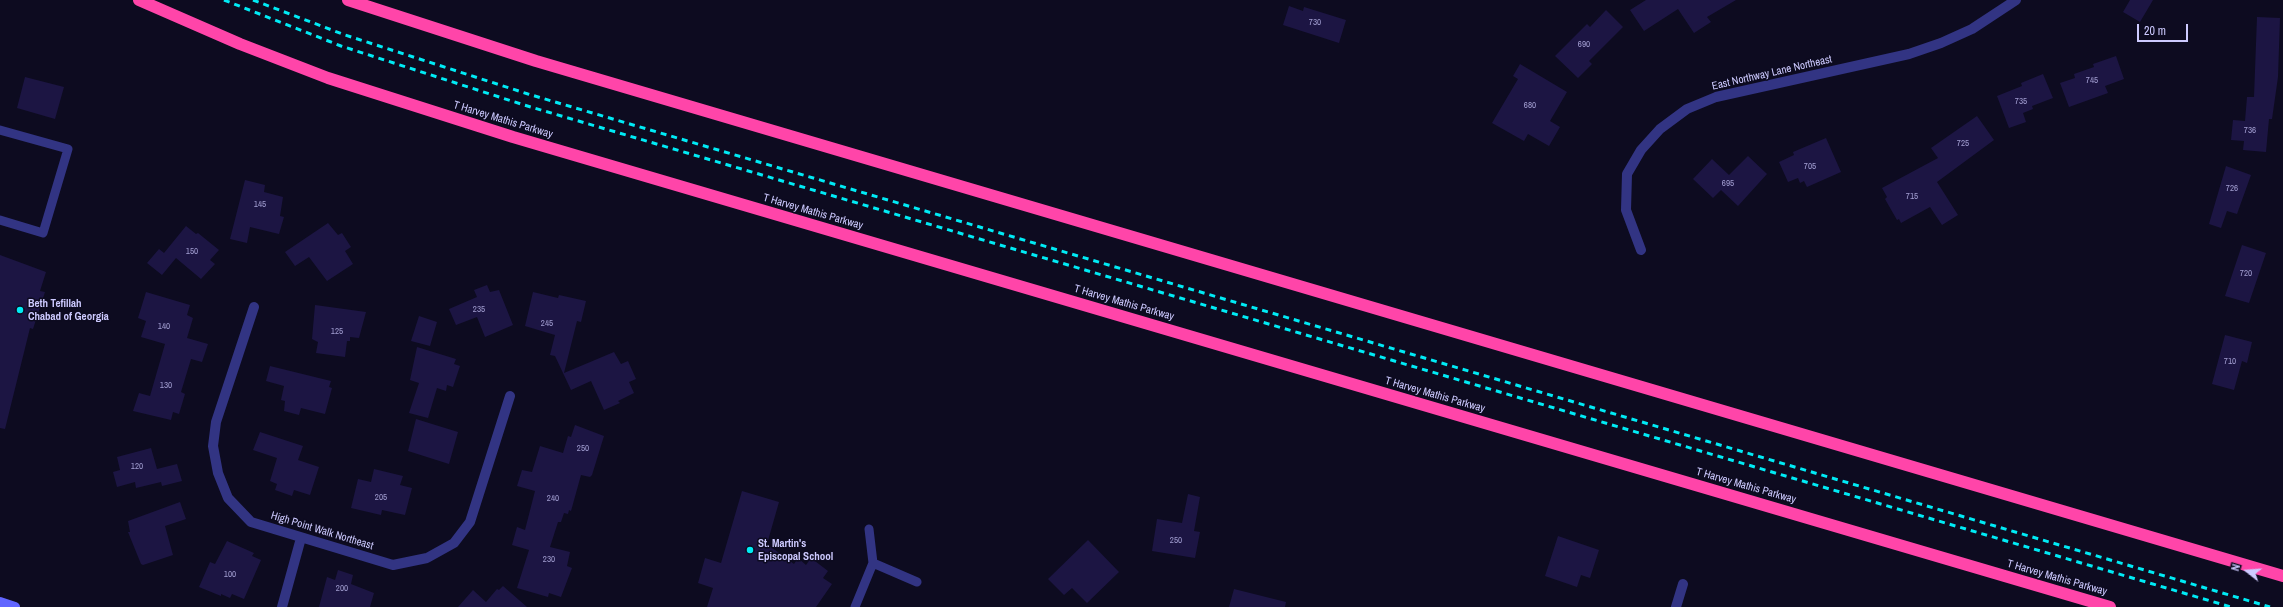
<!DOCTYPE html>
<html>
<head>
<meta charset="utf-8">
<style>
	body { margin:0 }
	#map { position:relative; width:2283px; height:607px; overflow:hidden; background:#0d0b20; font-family:"Archivo Narrow",sans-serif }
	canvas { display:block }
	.north { position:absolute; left:2227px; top:551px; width:40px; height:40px; -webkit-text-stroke:3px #0d0b20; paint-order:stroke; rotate:287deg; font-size:11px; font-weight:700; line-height:16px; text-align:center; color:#cdcaff }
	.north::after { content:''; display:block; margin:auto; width:14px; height:18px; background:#cdcaff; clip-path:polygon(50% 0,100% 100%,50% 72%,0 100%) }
	.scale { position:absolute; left:2137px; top:24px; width:51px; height:18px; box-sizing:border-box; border:2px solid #cdcaff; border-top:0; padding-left:5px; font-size:12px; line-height:14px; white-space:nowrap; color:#cdcaff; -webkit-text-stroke:3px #0d0b20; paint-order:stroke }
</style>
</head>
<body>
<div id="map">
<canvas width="2283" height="607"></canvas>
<div class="north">N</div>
<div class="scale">20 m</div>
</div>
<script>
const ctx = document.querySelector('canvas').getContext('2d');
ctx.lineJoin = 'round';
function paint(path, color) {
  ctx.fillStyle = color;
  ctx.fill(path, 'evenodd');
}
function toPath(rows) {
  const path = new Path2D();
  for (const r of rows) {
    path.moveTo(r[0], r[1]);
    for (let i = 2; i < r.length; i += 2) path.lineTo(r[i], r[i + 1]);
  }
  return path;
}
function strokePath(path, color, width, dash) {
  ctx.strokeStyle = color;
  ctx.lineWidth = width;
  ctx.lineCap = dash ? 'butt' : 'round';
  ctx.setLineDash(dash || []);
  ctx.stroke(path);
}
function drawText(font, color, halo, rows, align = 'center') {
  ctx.font = font + ' "Archivo Narrow",sans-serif';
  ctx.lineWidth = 3;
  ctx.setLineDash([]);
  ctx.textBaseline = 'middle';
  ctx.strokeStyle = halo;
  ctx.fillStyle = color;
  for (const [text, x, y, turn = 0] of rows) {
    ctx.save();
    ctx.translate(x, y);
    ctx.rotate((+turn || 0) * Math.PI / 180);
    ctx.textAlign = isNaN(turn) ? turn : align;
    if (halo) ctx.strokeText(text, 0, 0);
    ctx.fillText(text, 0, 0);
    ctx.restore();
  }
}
const building = toPath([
	[1646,0,1736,0,1707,17,1711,22,1694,33,1678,9,1644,31,1630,10],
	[2130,0,2153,0,2140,22,2123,12],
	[1289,6,1303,11,1304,7,1346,20,1339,43,1283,25],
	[1606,10,1623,27,1589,61,1592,64,1578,78,1555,56,1587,24,1590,27],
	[2257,17,2280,18,2278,77,2272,119,2269,119,2266,152,2243,150,2244,141,2231,140,2233,120,2245,121,2247,97,2254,97],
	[2116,56,2124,79,2105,86,2108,93,2069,107,2060,83,2075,78,2074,74,2094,67,2093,64],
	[1520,64,1567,92,1550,121,1560,127,1549,146,1528,134,1524,141,1492,123,1518,79,1513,76],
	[2043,74,2053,98,2032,106,2033,109,2023,113,2026,122,2009,128,1997,96,2022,86,2021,83],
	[25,77,64,87,55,119,17,108],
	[1977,116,1994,140,1937,182,1958,215,1942,225,1930,207,1901,223,1899,219,1897,220,1885,199,1887,197,1882,188,1938,158,1931,148],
	[1826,138,1841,172,1807,187,1804,181,1800,183,1798,178,1788,182,1779,162,1794,155,1793,152],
	[1748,156,1767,174,1738,206,1721,190,1713,198,1693,179,1712,159,1729,175],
	[2226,166,2251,175,2237,214,2227,211,2221,228,2209,224],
	[245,180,265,185,264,192,283,197,280,216,284,217,279,234,250,227,247,243,230,239],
	[328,223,338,235,342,233,351,247,345,251,353,264,327,281,309,257,295,266,285,252],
	[186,226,196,234,198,233,219,250,210,260,215,264,201,279,176,258,162,275,147,263,159,249,164,253],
	[2242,245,2266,253,2249,303,2225,296],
	[0,255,46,272,40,291,45,292,33,329,30,328,5,429,0,428],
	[487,285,490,292,499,290,513,325,485,337,477,317,456,325,449,309,477,297,474,290],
	[146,292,190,305,187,315,193,318,187,338,208,344,202,362,191,359,181,392,185,394,179,414,173,412,171,420,133,411,139,393,150,396,165,344,141,337,146,321,138,318],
	[533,292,558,298,559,295,586,301,581,322,577,321,564,373,614,352,621,364,628,361,636,379,629,382,634,393,618,401,620,403,604,410,591,381,571,390,555,356,550,355,555,335,525,326],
	[315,305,366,312,359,338,350,337,350,341,347,341,345,357,316,353,318,342,312,339],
	[419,316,437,322,430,346,411,341],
	[2225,335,2252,342,2247,363,2242,361,2234,390,2212,384],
	[417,347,456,359,454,364,460,366,453,387,447,385,446,391,437,388,428,418,409,413,419,383,410,380],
	[270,366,331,381,329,387,332,388,325,414,301,408,299,415,284,411,285,401,281,400,284,386,266,381],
	[416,419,458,432,449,464,408,451],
	[575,425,604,436,592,475,590,477,581,475,571,511,569,510,568,514,564,513,561,522,558,522,550,547,570,552,567,566,572,568,561,597,549,593,548,597,517,588,529,550,512,545,517,527,525,530,535,491,517,486,522,470,532,472,540,446,563,453,568,436,571,437],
	[260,432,303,446,298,460,319,467,310,495,294,490,292,496,275,490,277,484,270,481,277,458,253,450],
	[151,448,157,469,177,464,182,481,162,486,161,482,136,488,135,482,117,487,113,472,120,470,117,457],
	[374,469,403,476,400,485,412,488,405,515,382,510,381,515,351,508,358,479,371,482],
	[742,491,779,502,767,544,794,564,798,558,806,565,811,558,828,571,823,578,832,584,816,607,707,607,713,588,698,583,705,558,721,563],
	[1188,494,1200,497,1194,531,1200,532,1195,558,1152,551,1157,519,1182,523],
	[180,502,186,519,165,526,173,555,143,565,141,564,128,532,130,532,128,521],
	[1558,536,1599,550,1590,578,1581,575,1577,587,1545,576],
	[1088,540,1119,572,1087,603,1072,588,1064,595,1048,579],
	[227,541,254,553,252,556,261,560,244,599,232,594,230,598,221,594,221,596,199,587,210,562,215,564],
	[338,570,353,575,351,584,374,593,370,607,319,607,327,577,335,580],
	[503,586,527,607,458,607,473,590,486,602,497,589,499,590],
	[1234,589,1286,602,1285,607,1229,607]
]);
const lane = toPath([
	[0,130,68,149,43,233,0,220],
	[873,563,917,582],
	[855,607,873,563,869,529]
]);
const street = toPath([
	[1641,250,1626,210,1627,174,1641,150,1660,129,1687,109,1716,97,1909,54,1941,43,1972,29,2016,0],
	[254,307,216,422,213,446,218,473,228,498,251,522,393,565,427,558,454,543,470,522,510,396],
	[282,607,301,538],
	[1676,607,1683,584]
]);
const secondary = toPath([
	[0,602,15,607]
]);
const highway = toPath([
	[139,0,240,44,328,78,513,137,2110,607],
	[348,0,536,61,2283,576]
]);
const rail = toPath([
	[224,0,341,46,524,105,2231,607],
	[253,0,345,35,528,94,2270,607]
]);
const markers = [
	[20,310,4,"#00ebf5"],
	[750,550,4,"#00ebf5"]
];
const numberNames = [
	["730",1315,23],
	["690",1584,45],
	["745",2092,81],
	["735",2021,102],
	["680",1530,106],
	["736",2250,131],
	["725",1963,144],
	["705",1810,167],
	["695",1728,184],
	["726",2232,189],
	["715",1912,197],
	["145",260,205],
	["150",192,252],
	["720",2246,274],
	["235",479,310],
	["245",547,324],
	["140",164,327],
	["125",337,332],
	["710",2230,362],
	["130",166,386],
	["250",583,449],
	["120",137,467],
	["205",381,498],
	["240",553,499],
	["250",1176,541],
	["230",549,560],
	["100",230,575],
	["200",342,589]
];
const streetNames = [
	["East Northway Lane Northeast",1772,73,-13],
	["T Harvey Mathis Parkway",503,120,17],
	["T Harvey Mathis Parkway",813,212,16],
	["T Harvey Mathis Parkway",1124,303,16],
	["T Harvey Mathis Parkway",1435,395,16],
	["T Harvey Mathis Parkway",1746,486,16],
	["High Point Walk Northeast",322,531,17],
	["T Harvey Mathis Parkway",2057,578,16]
];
const poiNames = [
	["Beth Tefillah",28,304],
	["Chabad of Georgia",28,317],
	["St. Martin's",758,544],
	["Episcopal School",758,557]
];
paint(building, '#1c1543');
strokePath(lane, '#323483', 9);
strokePath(street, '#323483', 10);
strokePath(secondary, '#6166ff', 10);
strokePath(highway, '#ff45a9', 12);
strokePath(rail, '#00ebf5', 3, [6, 5]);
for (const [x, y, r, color] of markers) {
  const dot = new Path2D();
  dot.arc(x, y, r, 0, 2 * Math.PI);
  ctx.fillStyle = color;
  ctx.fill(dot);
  strokePath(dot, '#0d0b20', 1.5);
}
drawText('9px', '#a19dd0', null, numberNames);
drawText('11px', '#cdcaff', '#0d0b20', streetNames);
drawText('bold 11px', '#cdcaff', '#0d0b20', poiNames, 'left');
</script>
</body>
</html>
